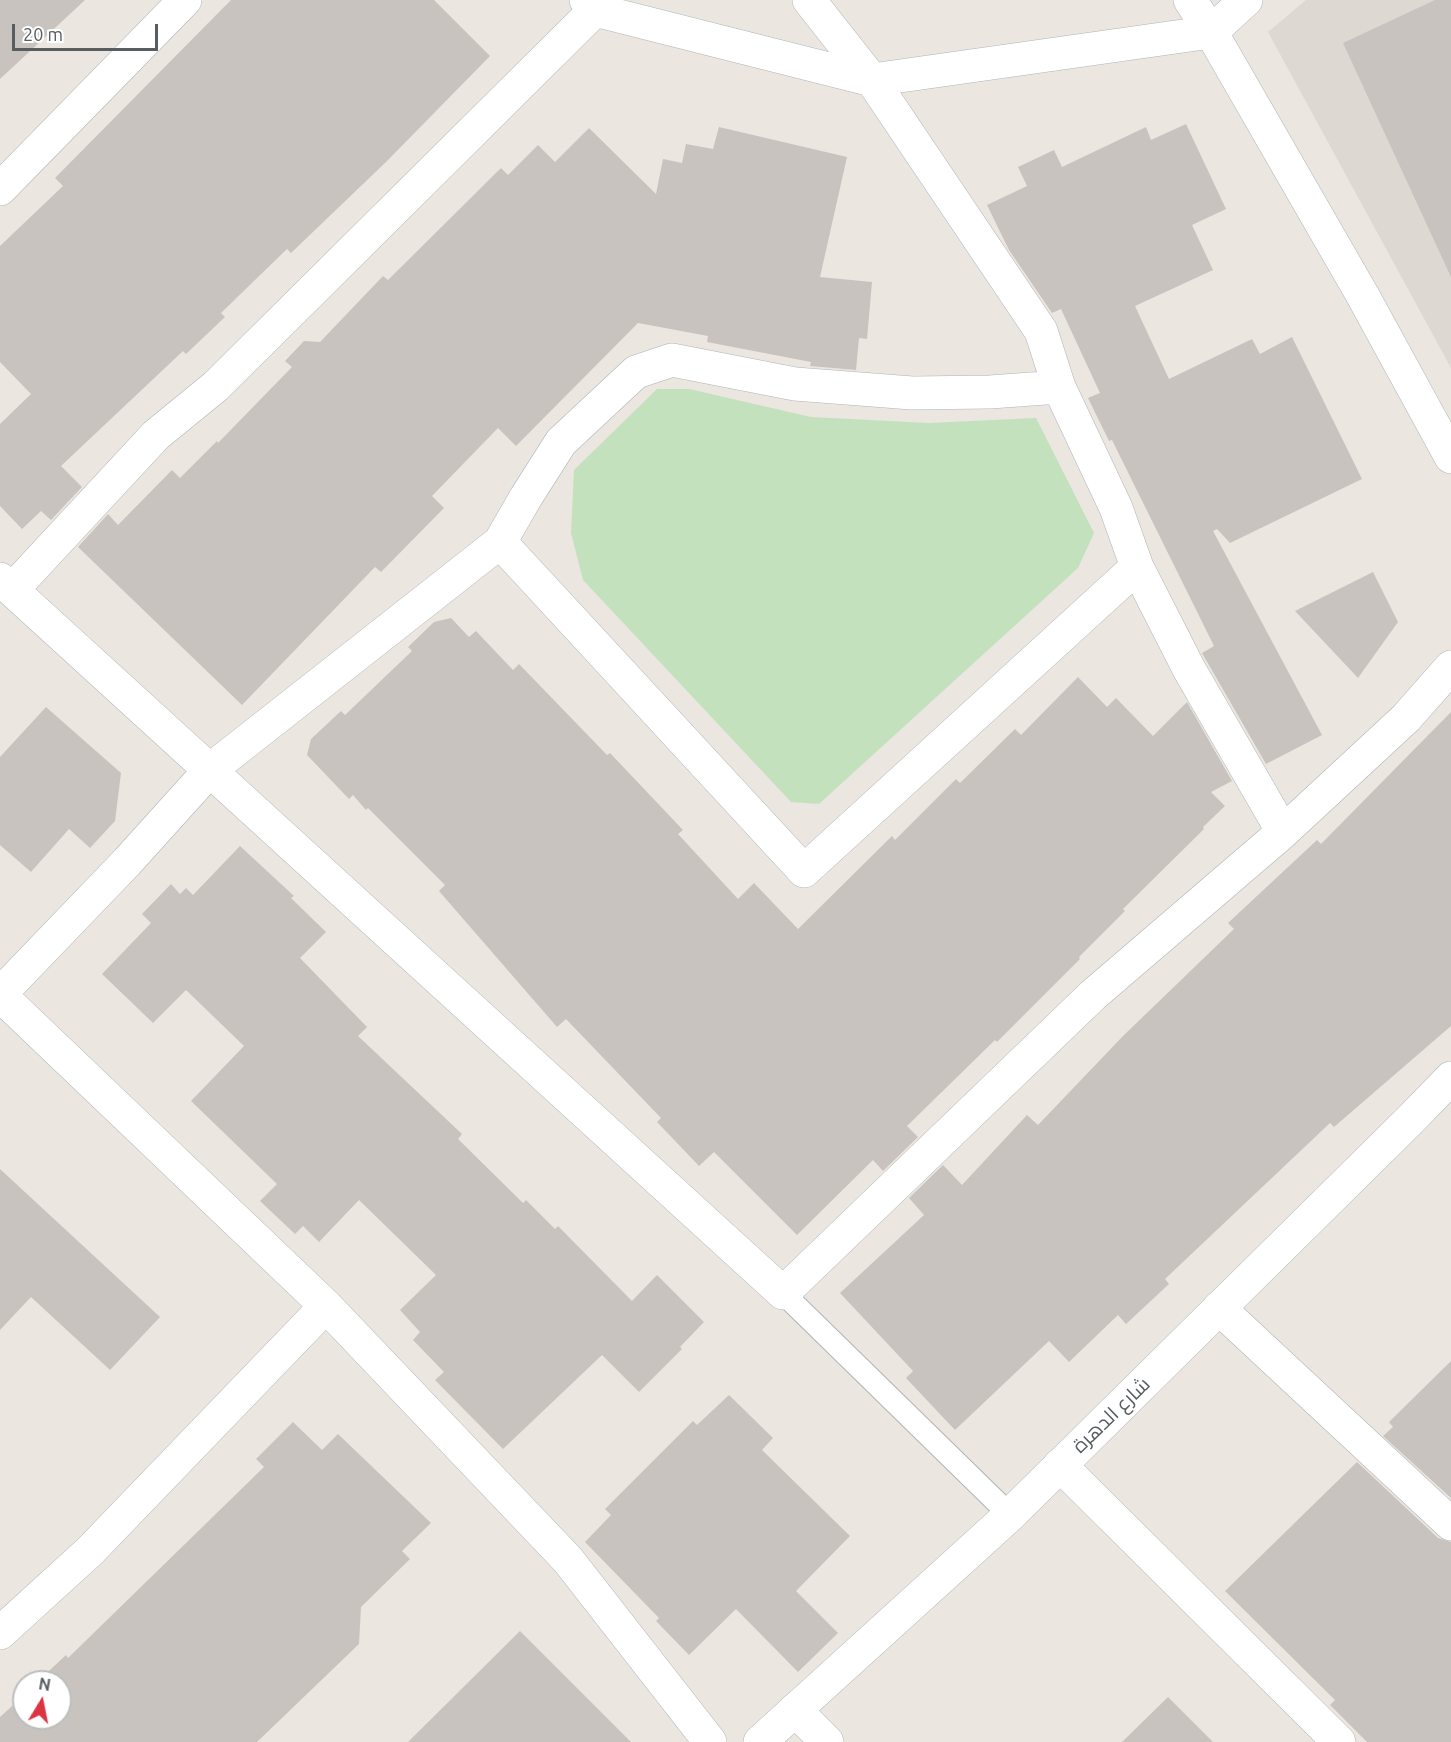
<!DOCTYPE html>
<html>
<head>
<meta charset="utf-8">
<style>
	body { margin:0 }
	#map { position:relative; width:1451px; height:1742px; overflow:hidden; background:#ebe6e0; font-family:Ubuntu,sans-serif }
	canvas { display:block }
	.north { position:absolute; left:12px; top:1670px; width:60px; height:60px; box-sizing:border-box; background:#fff; border:2px solid #bcbebf; border-radius:50%; rotate:10deg; font-size:16px; font-weight:700; line-height:24px; text-align:center; color:#585d60 }
	.north::after { content:''; display:block; margin:auto; width:21px; height:27px; background:#dc3443; clip-path:polygon(50% 0,100% 100%,50% 72%,0 100%) }
	.scale { position:absolute; left:12px; top:24px; width:146px; height:27px; box-sizing:border-box; border:3px solid #585d60; border-top:0; padding-left:8px; font-size:18px; line-height:21px; white-space:nowrap; color:#585d60; -webkit-text-stroke:4px #fff; paint-order:stroke }
</style>
</head>
<body>
<div id="map">
<canvas width="1451" height="1742"></canvas>
<div class="north">N</div>
<div class="scale">20 m</div>
</div>
<script>
const ctx = document.querySelector('canvas').getContext('2d');
ctx.lineJoin = 'round';
function paint(path, color) {
  ctx.fillStyle = color;
  ctx.fill(path, 'evenodd');
}
function toPath(rows) {
  const path = new Path2D();
  for (const r of rows) {
    path.moveTo(r[0], r[1]);
    for (let i = 2; i < r.length; i += 2) path.lineTo(r[i], r[i + 1]);
  }
  return path;
}
function strokePath(path, color, width, dash) {
  ctx.strokeStyle = color;
  ctx.lineWidth = width;
  ctx.lineCap = dash ? 'butt' : 'round';
  ctx.setLineDash(dash || []);
  ctx.stroke(path);
}
function drawText(font, color, halo, rows, align = 'center') {
  ctx.font = font + ' Ubuntu,Cairo,sans-serif';
  ctx.lineWidth = 6;
  ctx.setLineDash([]);
  ctx.textBaseline = 'middle';
  ctx.strokeStyle = halo;
  ctx.fillStyle = color;
  for (const [text, x, y, turn = 0] of rows) {
    ctx.save();
    ctx.translate(x, y);
    ctx.rotate((+turn || 0) * Math.PI / 180);
    ctx.textAlign = isNaN(turn) ? turn : align;
    if (halo) ctx.strokeText(text, 0, 0);
    ctx.fillText(text, 0, 0);
    ctx.restore();
  }
}
const education = toPath([
	[1306,0,1451,0,1451,368,1268,32]
]);
const green = toPath([
	[657,389,689,389,811,417,929,423,1036,418,1094,533,1078,568,819,804,791,802,583,580,571,533,574,470]
]);
const building = toPath([
	[0,0,85,0,0,79],
	[231,0,434,0,490,56,386,162,291,253,287,249,221,313,225,317,186,354,183,351,61,466,82,487,51,520,41,511,22,529,0,506,0,424,31,394,0,362,0,246,63,186,55,178],
	[1435,0,1451,0,1451,277,1343,43],
	[1186,124,1226,209,1192,225,1213,270,1135,306,1169,379,1252,339,1260,354,1292,337,1362,479,1230,543,1217,529,1213,531,1322,735,1266,764,1202,653,1214,646,1112,440,1109,441,1088,398,1100,393,1061,309,1052,313,1009,250,987,205,1027,186,1018,167,1054,150,1062,167,1146,127,1151,140],
	[719,127,847,157,820,277,872,282,867,339,859,338,856,370,810,366,811,362,707,342,708,336,638,323,516,446,498,428,432,496,444,508,381,572,375,567,242,705,78,547,108,514,118,525,172,470,180,478,217,441,218,443,292,367,285,361,304,341,320,342,383,276,388,280,501,168,508,175,538,145,555,162,589,128,656,194,663,159,682,163,686,144,713,149],
	[1373,572,1398,622,1358,678,1295,611],
	[451,618,469,637,476,631,513,670,519,664,607,755,610,753,683,830,678,834,738,899,754,883,798,929,892,836,895,840,956,779,960,783,1015,729,1021,735,1078,677,1107,707,1116,698,1153,736,1187,702,1232,781,1211,792,1225,806,1203,827,1204,829,1123,909,1125,911,1079,957,1080,959,997,1042,995,1040,907,1126,918,1137,883,1171,873,1160,797,1235,714,1152,699,1166,657,1122,661,1118,566,1019,557,1027,439,891,445,885,368,808,366,810,353,795,349,799,307,755,311,739,341,711,345,715,412,651,408,647,434,622],
	[46,707,121,773,115,821,90,848,69,829,31,872,0,845,0,757],
	[1451,712,1451,1026,1334,1127,1330,1123,1165,1279,1169,1284,1126,1324,1118,1315,1069,1362,1049,1341,955,1430,906,1378,913,1371,840,1293,924,1215,909,1198,943,1165,962,1185,1027,1115,1038,1125,1123,1036,1234,929,1228,923,1317,840,1321,844],
	[240,846,294,896,291,898,326,932,300,958,367,1027,358,1036,462,1134,458,1139,523,1203,526,1200,555,1229,558,1226,632,1301,657,1275,704,1322,680,1347,682,1349,639,1392,602,1355,503,1449,435,1380,444,1372,413,1340,420,1332,400,1310,436,1275,359,1200,319,1242,303,1226,295,1234,260,1201,277,1184,191,1101,244,1046,186,990,153,1023,102,974,151,923,142,914,171,884,180,894,186,888,193,895],
	[0,1169,160,1317,110,1370,31,1297,0,1330],
	[1451,1361,1451,1498,1383,1436,1393,1427,1389,1422],
	[729,1395,773,1438,762,1450,850,1536,796,1591,838,1633,798,1672,736,1609,689,1655,656,1621,659,1618,585,1542,611,1515,605,1509,693,1421,697,1425],
	[293,1422,322,1450,338,1434,431,1523,402,1551,410,1559,361,1607,359,1644,257,1742,0,1742,0,1717,24,1695,24,1718,60,1718,60,1682,37,1682,66,1655,68,1658,264,1467,256,1459],
	[1357,1462,1438,1538,1451,1542,1451,1742,1367,1742,1330,1705,1335,1700,1225,1591],
	[520,1631,631,1742,408,1742],
	[1168,1697,1213,1742,1122,1742]
]);
const lane = toPath([
	[783,1293,1010,1515]
]);
const street = toPath([
	[586,0,595,10,872,80,1041,331,1059,387,1116,508,1137,567,1189,669,1283,832],
	[809,0,872,80,1211,32,1246,0],
	[0,189,185,0],
	[500,542,804,871,1137,567],
	[0,579,783,1293,1093,995,1283,832,1406,718,1451,667],
	[12,590,156,435,216,386,595,10],
	[0,994,127,862,210,770,500,542,526,497,561,442,636,372,672,360,795,384,912,393,990,392,1059,387],
	[0,995,326,1306,568,1560,710,1742],
	[1219,1308,1451,1524],
	[1060,1465,1339,1742],
	[0,1633,90,1551,326,1306],
	[795,1710,827,1742]
]);
const secondary = toPath([
	[1190,0,1211,32,1363,296,1451,457],
	[760,1742,1010,1515,1410,1120,1451,1078]
]);
const streetNames = [
	["شارع الدهرة",1111,1415,-44]
];
paint(education, '#ddd8d1');
paint(green, '#c3e1bd');
paint(building, '#c8c3be');
strokePath(lane, '#b0b4b7', 24);
strokePath(street, '#b0b4b7', 34);
strokePath(secondary, '#afb4b7', 34);
strokePath(lane, '#fff', 22);
strokePath(street, '#fff', 33);
strokePath(secondary, '#fff', 33);
drawText('20px', '#585d60', '#fff', streetNames);
</script>
</body>
</html>
